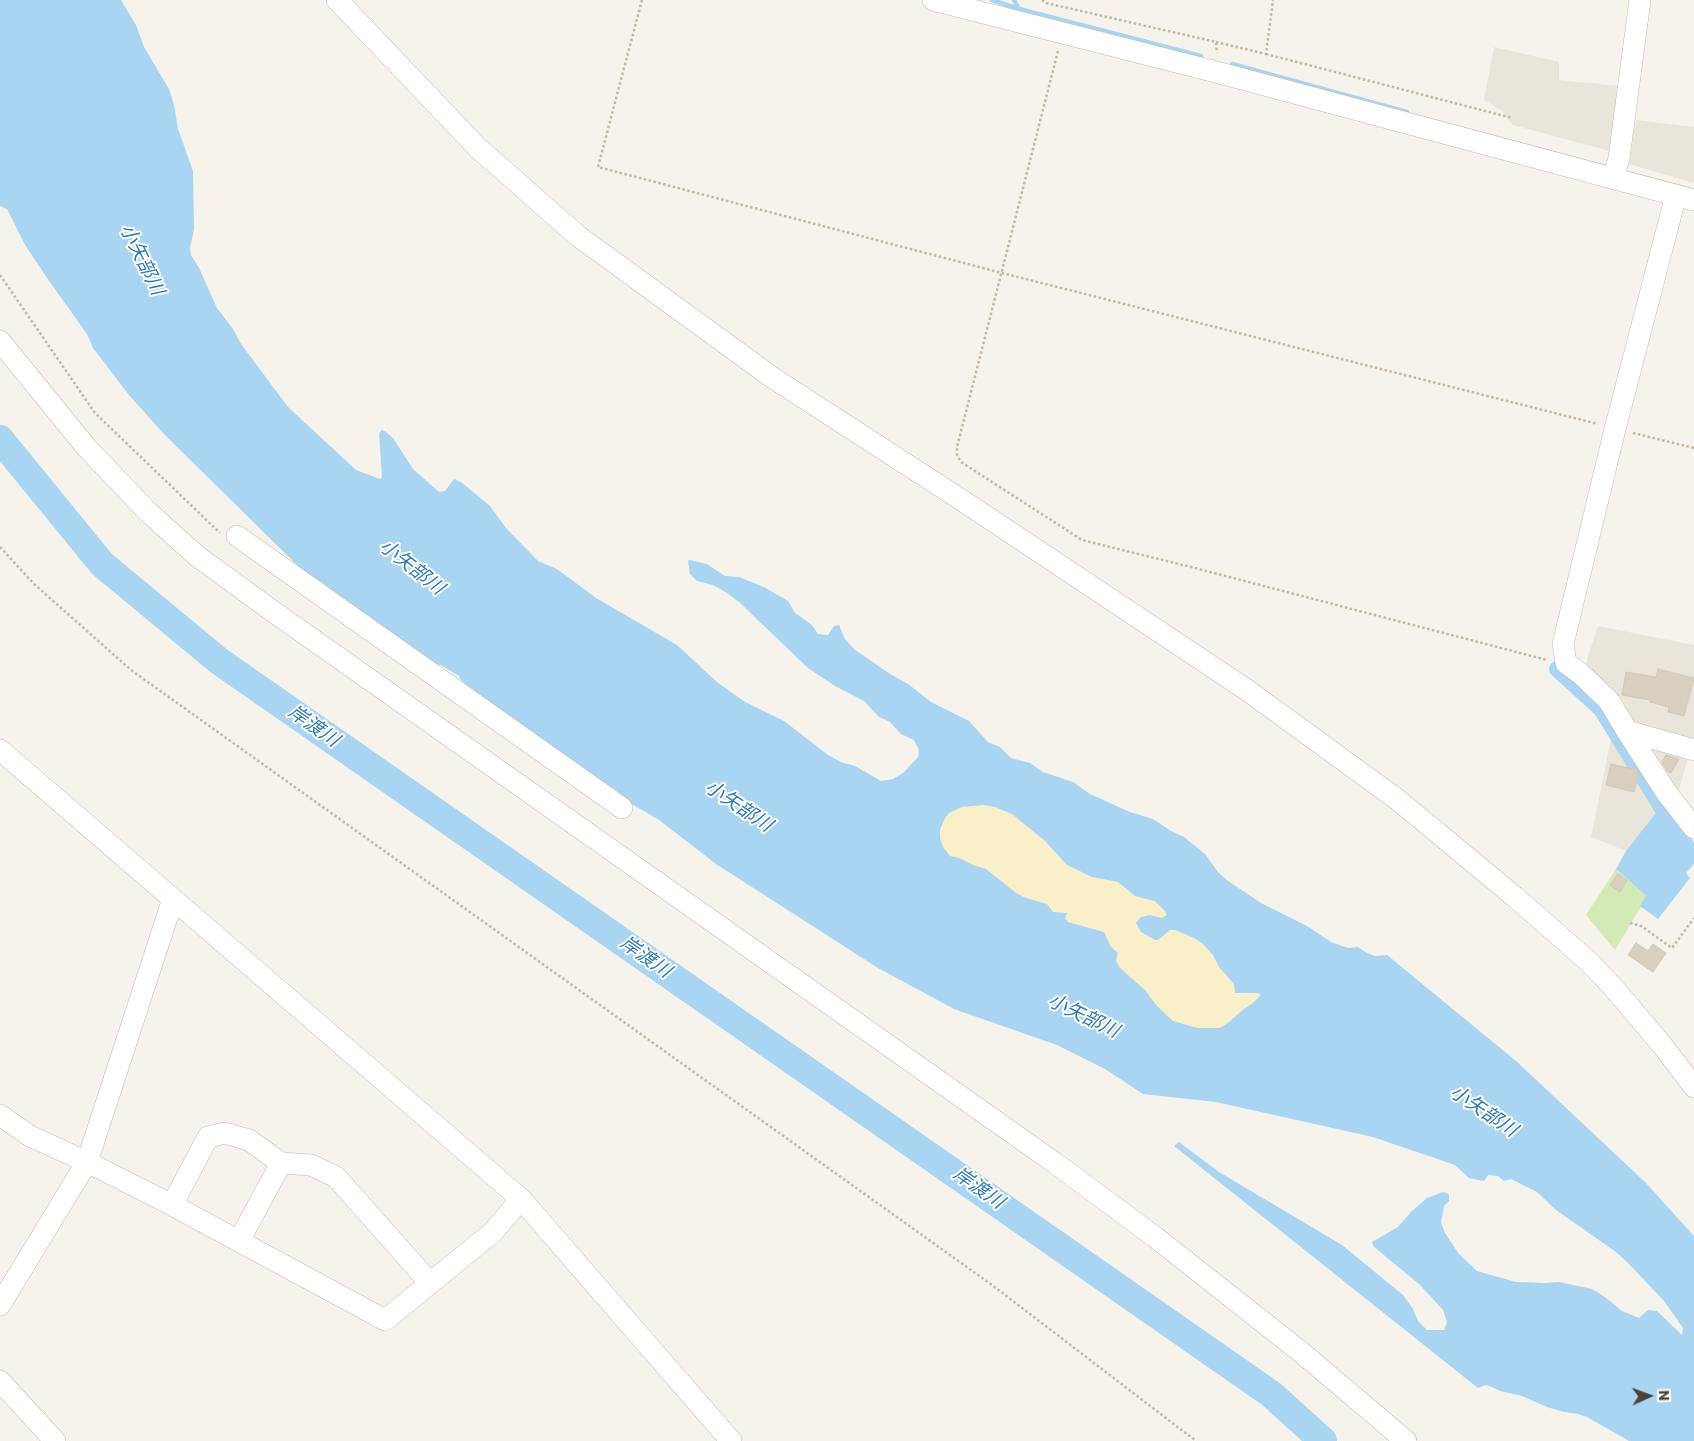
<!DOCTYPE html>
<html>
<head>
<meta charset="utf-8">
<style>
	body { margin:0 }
	#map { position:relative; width:1694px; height:1441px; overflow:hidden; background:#f6f3ec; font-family:Poppins,sans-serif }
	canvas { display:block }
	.north { position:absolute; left:1624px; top:1371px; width:50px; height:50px; -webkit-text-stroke:4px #fff; paint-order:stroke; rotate:88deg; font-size:14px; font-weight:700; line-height:20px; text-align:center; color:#4b4439 }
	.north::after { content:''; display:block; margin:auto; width:18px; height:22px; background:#4b4439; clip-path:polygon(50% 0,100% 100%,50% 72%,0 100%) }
</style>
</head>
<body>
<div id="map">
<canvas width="1694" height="1441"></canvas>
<div class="north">N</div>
</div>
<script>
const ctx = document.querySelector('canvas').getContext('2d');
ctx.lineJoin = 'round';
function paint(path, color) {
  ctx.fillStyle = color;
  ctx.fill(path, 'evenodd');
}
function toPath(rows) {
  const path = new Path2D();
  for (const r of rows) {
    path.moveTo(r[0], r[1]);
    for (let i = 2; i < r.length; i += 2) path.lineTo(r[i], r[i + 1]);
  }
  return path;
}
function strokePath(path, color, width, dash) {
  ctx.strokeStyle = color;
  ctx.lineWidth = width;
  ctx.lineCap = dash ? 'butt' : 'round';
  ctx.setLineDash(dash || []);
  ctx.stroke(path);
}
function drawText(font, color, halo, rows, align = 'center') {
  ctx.font = font + ' Poppins,"Noto Sans JP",sans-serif';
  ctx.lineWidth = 4;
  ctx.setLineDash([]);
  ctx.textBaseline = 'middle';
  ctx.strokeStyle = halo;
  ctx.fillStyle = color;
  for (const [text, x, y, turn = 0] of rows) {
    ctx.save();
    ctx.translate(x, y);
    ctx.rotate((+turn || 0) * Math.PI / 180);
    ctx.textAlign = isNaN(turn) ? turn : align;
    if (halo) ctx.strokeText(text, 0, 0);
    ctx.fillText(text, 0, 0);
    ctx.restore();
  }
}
const residential = toPath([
	[1494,47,1559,62,1559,80,1620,86,1613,152,1513,125,1502,111,1484,100],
	[1636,120,1694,127,1694,183,1629,164],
	[1598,626,1694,645,1694,745,1631,725,1590,675,1586,663],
	[1612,734,1640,770,1662,805,1626,851,1591,837],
	[1641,738,1689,754,1677,797]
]);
const green = toPath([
	[1616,869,1647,897,1615,950,1586,915]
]);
const sand = toPath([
	[983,805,995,807,1012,814,1045,841,1064,862,1101,879,1118,882,1125,889,1155,901,1165,911,1167,915,1162,918,1150,915,1141,917,1141,932,1155,940,1158,940,1170,930,1176,930,1194,938,1209,949,1219,967,1234,984,1234,991,1237,994,1257,993,1260,994,1260,996,1253,1003,1244,1009,1229,1022,1220,1028,1198,1028,1173,1021,1157,1006,1145,990,1120,968,1116,961,1118,956,1117,951,1111,947,1104,932,1068,922,1066,920,1066,916,1053,912,1016,893,986,869,973,865,960,858,950,856,943,847,940,838,940,830,945,818,949,813,962,807]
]);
const water = toPath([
	[0,0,121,0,136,25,144,47,169,89,174,105,178,129,193,171,194,229,190,248,191,255,199,268,217,308,233,329,241,344,288,407,356,470,380,479,382,477,379,433,382,430,386,432,393,438,413,469,439,492,445,491,454,479,461,482,490,506,506,528,538,561,557,569,596,598,677,645,717,682,745,702,784,721,828,755,841,762,855,766,881,781,893,779,903,773,918,757,919,750,914,740,901,734,890,722,879,717,864,701,835,686,808,668,739,602,727,593,713,585,697,581,690,574,688,561,690,560,707,564,725,576,739,577,764,587,788,601,795,613,812,625,818,634,828,635,834,626,839,625,845,639,854,649,890,674,908,684,931,702,969,721,988,742,1000,747,1011,758,1030,763,1043,772,1073,782,1090,794,1130,812,1153,819,1171,831,1184,837,1205,854,1218,872,1228,881,1261,903,1307,926,1331,942,1348,948,1358,947,1367,953,1375,956,1387,955,1516,1061,1645,1182,1694,1236,1694,1441,1629,1441,1587,1417,1578,1414,1564,1412,1547,1407,1522,1396,1500,1391,1492,1387,1486,1385,1478,1388,1174,1146,1179,1142,1219,1172,1342,1245,1403,1295,1413,1309,1418,1321,1427,1330,1444,1330,1447,1322,1443,1310,1420,1285,1373,1246,1372,1242,1398,1227,1411,1212,1427,1198,1443,1192,1447,1193,1449,1195,1449,1201,1444,1206,1441,1222,1445,1233,1459,1254,1477,1271,1516,1282,1544,1283,1559,1282,1592,1289,1605,1297,1622,1311,1639,1318,1648,1310,1657,1311,1682,1335,1683,1328,1664,1301,1628,1263,1616,1252,1556,1210,1537,1192,1511,1179,1504,1181,1498,1176,1488,1175,1484,1181,1469,1178,1455,1165,1373,1137,1216,1102,1143,1094,1105,1069,1057,1045,954,1009,878,968,716,864,659,820,630,803,481,697,460,679,459,676,441,665,431,664,339,597,330,588,300,568,164,434,129,395,93,348,87,334,47,278,25,245,7,209,0,206],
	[983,805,995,807,1012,814,1045,841,1067,865,1092,877,1118,882,1135,896,1155,901,1165,911,1167,915,1162,918,1150,915,1141,917,1136,923,1141,932,1155,940,1158,940,1170,930,1175,930,1194,938,1203,944,1213,955,1219,967,1234,984,1235,993,1257,993,1260,994,1260,996,1253,1003,1244,1009,1229,1022,1220,1028,1198,1028,1173,1021,1157,1006,1145,990,1120,968,1116,961,1118,953,1111,947,1104,932,1068,922,1065,918,1067,913,1053,912,1047,904,1026,898,1016,893,986,869,973,865,960,858,950,856,943,847,940,838,940,830,945,818,949,813,962,807],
	[1662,805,1685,828,1694,843,1694,864,1686,873,1690,878,1658,919,1640,906,1646,896,1616,869,1626,851]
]);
const stream = toPath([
	[992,0,1019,9,1201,56],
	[1014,0,1019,9],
	[1232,64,1407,112]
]);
const canal = toPath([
	[1557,669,1601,709,1662,808,1675,822]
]);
const river = toPath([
	[0,439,102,564,219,661,1271,1394,1323,1441]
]);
const building = toPath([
	[1658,669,1694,678,1684,716,1668,712,1669,707,1650,702,1650,700,1622,695,1626,672,1656,677,1658,669],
	[1666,755,1679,759,1671,773,1667,771,1662,762,1666,755],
	[1611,764,1637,770,1639,773,1634,792,1606,785,1611,764],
	[1618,874,1627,880,1620,892,1610,885,1618,874],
	[1636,943,1648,951,1653,944,1666,953,1653,972,1628,955,1636,943]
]);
const path = toPath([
	[642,0,598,167,1002,273,1598,424],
	[1042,0,1046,3,1216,42,1217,53],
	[1216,42,1266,54,1273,0],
	[1058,51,957,447,957,455,961,462,1082,540,1191,567,1547,660],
	[1266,54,1512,118],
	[0,275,95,413,220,533],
	[1633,433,1694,448],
	[0,547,34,584,131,670,992,1285,1196,1441],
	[1630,923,1641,926,1672,948,1694,918]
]);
const minor = toPath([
	[337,0,478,148,578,236,773,378,960,499,1247,690,1398,800,1515,897,1588,961,1613,987,1662,1045,1694,1087],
	[933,0,1220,73,1694,200],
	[1613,178,1619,158,1640,0],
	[1676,195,1615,429,1563,644,1566,663,1581,674,1609,701,1627,731,1666,792,1694,828],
	[0,341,87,448,148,512,197,556,271,610,1055,1163,1155,1237,1301,1352,1406,1441],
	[237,536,622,808],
	[1627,731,1694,750],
	[0,750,521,1199,731,1441],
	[0,1115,30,1136,87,1162,172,1205,385,1320,493,1232,521,1199],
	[172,1205,208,1137,225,1133,249,1140,281,1163,311,1165,336,1177,430,1283],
	[239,1241,281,1163],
	[0,1305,87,1162,173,899],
	[0,1381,55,1441]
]);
const waterNames = [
	["小矢部川",141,260,64],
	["小矢部川",411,568,38],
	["岸渡川",313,727,35],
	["小矢部川",738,807,34],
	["岸渡川",645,958,35],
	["小矢部川",1083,1017,26],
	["小矢部川",1483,1112,34],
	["岸渡川",978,1189,35]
];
paint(residential, '#eae5da');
paint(green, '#d2eab5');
paint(sand, '#f9efc9');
paint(water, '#a9d4f2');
strokePath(stream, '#a9d4f2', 4.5);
strokePath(canal, '#a9d4f2', 16);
strokePath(river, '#a9d4f2', 28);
paint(building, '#d8cfc1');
strokePath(building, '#d3c7b4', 1);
strokePath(minor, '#c2bbae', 22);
strokePath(path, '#c4b79f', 2.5, [2.5, 2.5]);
strokePath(minor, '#fff', 21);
drawText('italic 19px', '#2e7ab2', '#fff', waterNames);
</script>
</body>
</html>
